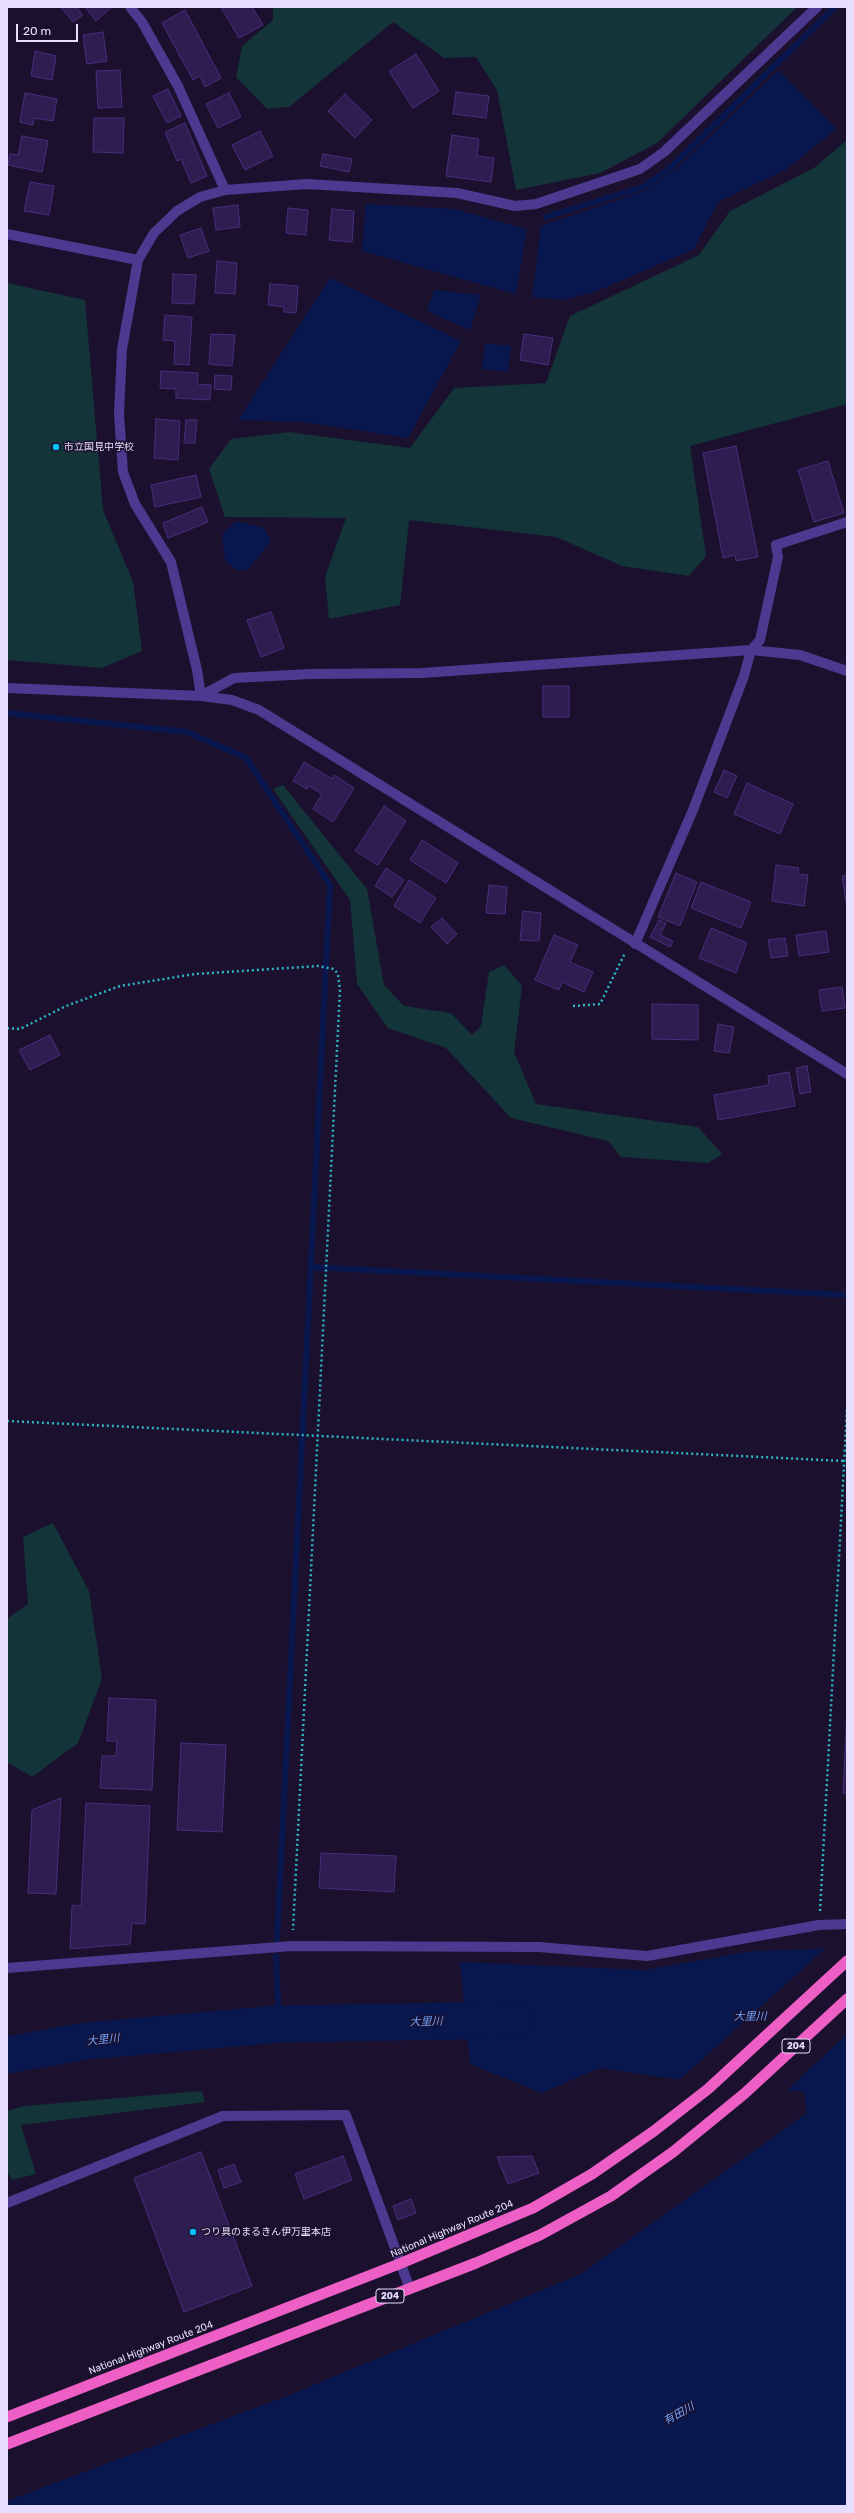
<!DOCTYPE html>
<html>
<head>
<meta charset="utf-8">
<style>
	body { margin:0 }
	#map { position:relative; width:854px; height:2513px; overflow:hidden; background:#1b112e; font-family:Rubik,sans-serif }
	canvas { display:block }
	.frame { position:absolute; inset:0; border:8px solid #e7deff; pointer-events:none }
	.scale { position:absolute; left:16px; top:24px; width:62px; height:18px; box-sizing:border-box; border:2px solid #e7deff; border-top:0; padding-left:5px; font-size:12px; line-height:14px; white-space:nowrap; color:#e7deff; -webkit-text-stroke:3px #1b112e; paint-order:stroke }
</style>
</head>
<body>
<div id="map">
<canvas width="854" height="2513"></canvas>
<div class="frame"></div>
<div class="scale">20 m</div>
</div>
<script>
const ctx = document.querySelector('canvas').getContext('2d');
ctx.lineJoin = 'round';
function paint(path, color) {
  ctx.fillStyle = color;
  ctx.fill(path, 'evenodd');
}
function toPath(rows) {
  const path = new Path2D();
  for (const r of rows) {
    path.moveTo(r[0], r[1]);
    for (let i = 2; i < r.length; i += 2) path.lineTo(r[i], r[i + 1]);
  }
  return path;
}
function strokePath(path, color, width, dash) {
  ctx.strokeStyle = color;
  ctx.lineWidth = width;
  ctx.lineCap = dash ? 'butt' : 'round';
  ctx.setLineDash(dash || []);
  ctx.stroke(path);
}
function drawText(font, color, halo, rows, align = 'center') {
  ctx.font = font + ' Rubik,"Noto Sans JP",sans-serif';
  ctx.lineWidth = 3;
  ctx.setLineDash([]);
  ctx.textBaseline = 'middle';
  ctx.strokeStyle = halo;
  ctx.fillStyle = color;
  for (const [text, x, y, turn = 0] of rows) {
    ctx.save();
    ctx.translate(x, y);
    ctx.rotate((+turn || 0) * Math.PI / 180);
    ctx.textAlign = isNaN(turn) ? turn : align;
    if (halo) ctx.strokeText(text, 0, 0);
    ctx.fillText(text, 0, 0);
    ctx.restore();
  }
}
const green = toPath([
	[273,7,797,7,657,143,600,173,516,190,497,90,476,57,444,58,393,22,289,107,267,109,236,77,242,46,273,20],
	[847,140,847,404,690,446,706,556,689,576,622,566,556,537,409,520,400,605,329,619,325,577,346,518,225,517,209,469,231,439,289,432,410,448,454,388,546,383,570,316,699,255,730,211,814,168],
	[7,283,85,300,103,510,133,582,142,651,102,668,7,660],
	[283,785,367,889,384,985,404,1006,451,1013,472,1035,481,1026,489,972,504,965,522,986,514,1052,536,1104,698,1127,722,1154,708,1163,621,1157,608,1141,511,1118,446,1048,388,1028,357,984,350,900,273,789],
	[53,1523,89,1591,102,1679,78,1743,32,1777,7,1762,7,1619,28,1604,23,1537],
	[202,2091,205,2102,21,2125,36,2174,12,2180,7,2171,7,2111,24,2106]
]);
const water = toPath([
	[779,70,836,129,787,169,718,202,694,249,597,291,563,300,532,297,541,226,644,191,678,167],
	[366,204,454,209,527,229,516,294,362,251],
	[330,278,461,341,408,438,304,422,238,420],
	[434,290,481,295,470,330,427,311],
	[485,343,511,346,508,372,482,369],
	[236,521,264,528,271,541,248,570,236,570,225,560,222,535],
	[847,1948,847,2506,7,2506,7,2501,287,2396,581,2274,807,2113,804,2092,667,2078,599,2068,542,2093,470,2064,460,1962,644,1970,753,1951]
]);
const pier = toPath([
	[847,1946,847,2034,785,2092,678,2081,827,1947]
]);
const stream = toPath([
	[546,217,643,187,671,167,835,7],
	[7,713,187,732,246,758,330,885,277,1939],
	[311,1267,847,1295],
	[276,1956,279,2024]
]);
const river = toPath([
	[7,2055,87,2041,279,2024,517,2020]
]);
const building = toPath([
	[61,7,76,7,83,15,73,22,61,7],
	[85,7,112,7,96,21,85,7],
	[221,7,252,7,263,25,239,38,221,7],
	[185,10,221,78,205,87,200,76,193,80,162,23,185,10],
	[103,32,107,61,87,64,83,35,103,32],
	[35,51,56,56,52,80,31,76,35,51],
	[416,54,439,91,413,108,389,71,416,54],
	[120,70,122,107,98,108,96,71,120,70],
	[168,89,181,116,167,123,153,96,168,89],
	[456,92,489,96,486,118,453,114,456,92],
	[25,93,57,99,53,121,34,118,33,125,20,122,25,93],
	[229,93,241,117,218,128,206,104,229,93],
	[345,94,372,120,355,138,328,111,345,94],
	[94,118,124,118,123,153,93,152,94,118],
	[185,123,207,176,191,183,181,159,177,161,165,132,185,123],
	[260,131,273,156,245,170,232,145,260,131],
	[452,135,479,139,477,156,494,158,491,182,446,176,452,135],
	[22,136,48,141,42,172,8,165,10,154,18,155,22,136],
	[323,154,352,159,349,172,320,166,323,154],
	[30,182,54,186,49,215,24,211,30,182],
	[238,205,240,227,216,230,213,208,238,205],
	[288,208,308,210,306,235,286,233,288,208],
	[332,209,354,211,352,242,329,240,332,209],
	[201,228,209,251,188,258,180,235,201,228],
	[217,261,237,263,235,294,215,293,217,261],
	[173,274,196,275,194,304,172,303,173,274],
	[270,284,298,286,296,313,284,312,284,307,268,305,270,284],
	[165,315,192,317,189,365,174,364,175,341,163,340,165,315],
	[211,334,235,335,232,366,209,364,211,334],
	[524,334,553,338,548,365,520,360,524,334],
	[161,371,198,373,197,384,211,385,210,400,176,398,176,389,160,388,161,371],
	[215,375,232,376,231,390,214,389,215,375],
	[156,419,180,421,178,460,154,458,156,419],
	[186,420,197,420,195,443,184,443,186,420],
	[736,446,758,557,736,561,735,555,723,558,703,453,736,446],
	[828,461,844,513,814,522,798,470,828,461],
	[196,475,201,497,155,507,151,485,196,475],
	[202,507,208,522,168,538,163,523,202,507],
	[271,612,284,648,261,657,247,620,271,612],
	[543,686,569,686,569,717,543,717,543,686],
	[304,762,332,779,334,775,354,788,333,822,313,809,322,794,309,786,307,789,293,781,304,762],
	[724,770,737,776,727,798,714,792,724,770],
	[747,783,793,804,780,834,734,814,747,783],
	[384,806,406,821,378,865,355,851,384,806],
	[422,840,458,863,446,883,410,860,422,840],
	[776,865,799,868,798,874,808,875,804,906,772,901,776,865],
	[386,868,404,880,392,897,375,886,386,868],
	[676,873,697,882,680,926,658,917,676,873],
	[847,875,847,902,846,902,842,876,847,875],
	[409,880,436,898,420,923,394,906,409,880],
	[701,882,751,902,741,928,691,908,701,882],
	[489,885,507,887,505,914,486,913,489,885],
	[523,911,541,913,539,941,520,940,523,911],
	[442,918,457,934,447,944,431,927,442,918],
	[659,920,666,923,660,935,673,941,670,947,650,937,659,920],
	[711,928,747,943,736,973,699,958,711,928],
	[826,931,829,952,799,956,796,935,826,931],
	[554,935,578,945,570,962,593,972,584,992,562,982,559,990,535,980,554,935],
	[785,938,788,956,771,958,768,940,785,938],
	[842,987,845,1008,822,1011,819,990,842,987],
	[652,1004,698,1005,698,1040,652,1039,652,1004],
	[718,1024,734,1027,729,1053,714,1051,718,1024],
	[50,1035,60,1055,30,1070,19,1050,50,1035],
	[807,1066,811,1092,800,1094,796,1068,807,1066],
	[789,1072,795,1106,718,1120,714,1095,769,1085,768,1076,789,1072],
	[109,1698,156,1700,152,1790,100,1788,102,1756,116,1756,117,1741,107,1741,109,1698],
	[847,1710,847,1794,843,1793,847,1710],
	[181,1743,226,1745,222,1832,177,1830,181,1743],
	[61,1798,56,1894,28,1893,32,1810,61,1798],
	[86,1803,150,1806,145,1924,132,1923,130,1944,70,1949,72,1905,81,1906,86,1803],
	[321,1853,396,1856,394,1892,319,1888,321,1853],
	[201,2152,252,2286,184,2312,134,2178,201,2152],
	[343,2156,352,2180,304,2199,295,2174,343,2156],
	[532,2156,539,2173,508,2184,497,2157,532,2156],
	[234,2164,241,2182,224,2188,218,2170,234,2164],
	[411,2199,416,2213,398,2220,393,2206,411,2199]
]);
const path = toPath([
	[573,1006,600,1004,625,953],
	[7,1028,20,1029,66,1006,120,986,195,974,318,966,334,969,338,974,340,990,293,1930],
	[7,1421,844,1461],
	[820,1911,847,1409]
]);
const service = toPath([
	[778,557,776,545,847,522]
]);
const minor = toPath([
	[130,7,142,22,178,86,225,190],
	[817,7,664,152,640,169,536,204,515,206,457,193,307,184,225,190,200,197,177,211,154,233,138,260,122,349,119,414,123,472,135,504,171,562,197,670,201,696,234,678,310,674,422,673,751,650,800,655,847,671],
	[7,234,138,260],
	[635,944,693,810,744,676,751,650,760,640,778,557],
	[7,1968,292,1946,539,1947,647,1956,819,1925,847,1924],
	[7,2203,223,2116,346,2115,410,2289]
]);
const tertiary = toPath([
	[7,688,201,696,232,700,259,710,847,1074]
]);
const trunk = toPath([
	[7,2417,399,2264,533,2208,592,2174,654,2131,708,2089,847,1961],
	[7,2444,476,2263,540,2235,611,2196,673,2152,744,2094,847,1999]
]);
const markers = [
	[56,447,4,"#0abfff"],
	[193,2232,4,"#0abfff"]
];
const shields = [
	[796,2046,28],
	[390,2296,28]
];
const shieldNames = [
	["204",796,2046],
	["204",390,2296]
];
const poiNames = [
	["市立国見中学校",64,447],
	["つり具のまるきん伊万里本店",201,2232]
];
const streetNames = [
	["National Highway Route 204",452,2229,-23],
	["National Highway Route 204",151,2348,-21]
];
const waterNames = [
	["大里川",750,2017],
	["大里川",426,2022,-1],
	["大里川",103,2040,-6],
	["有田川",679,2414,-29]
];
paint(green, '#133439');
paint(water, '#09174f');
paint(pier, '#1b112e');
strokePath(stream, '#09174f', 6);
strokePath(river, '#09174f', 37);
paint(building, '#2f1c50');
strokePath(building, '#4a2d7d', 1);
strokePath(path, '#2cb6c5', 2.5, [2, 3]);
strokePath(service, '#4b3a8f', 10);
strokePath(minor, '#4b3a8f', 10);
strokePath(tertiary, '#4b3a8f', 10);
strokePath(trunk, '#ee5fc6', 11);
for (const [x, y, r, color] of markers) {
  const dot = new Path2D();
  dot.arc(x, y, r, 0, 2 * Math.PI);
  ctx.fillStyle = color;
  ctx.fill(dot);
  strokePath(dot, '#1b112e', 1.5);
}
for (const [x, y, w] of shields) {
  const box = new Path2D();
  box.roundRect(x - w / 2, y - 7, w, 14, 3);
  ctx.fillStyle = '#1b112e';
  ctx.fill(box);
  strokePath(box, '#e7deff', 1);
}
drawText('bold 9px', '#e7deff', null, shieldNames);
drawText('10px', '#e7deff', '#1b112e', poiNames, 'left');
drawText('10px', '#e7deff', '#1b112e', streetNames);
drawText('italic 11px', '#6ca4ff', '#1b112e', waterNames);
</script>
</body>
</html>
